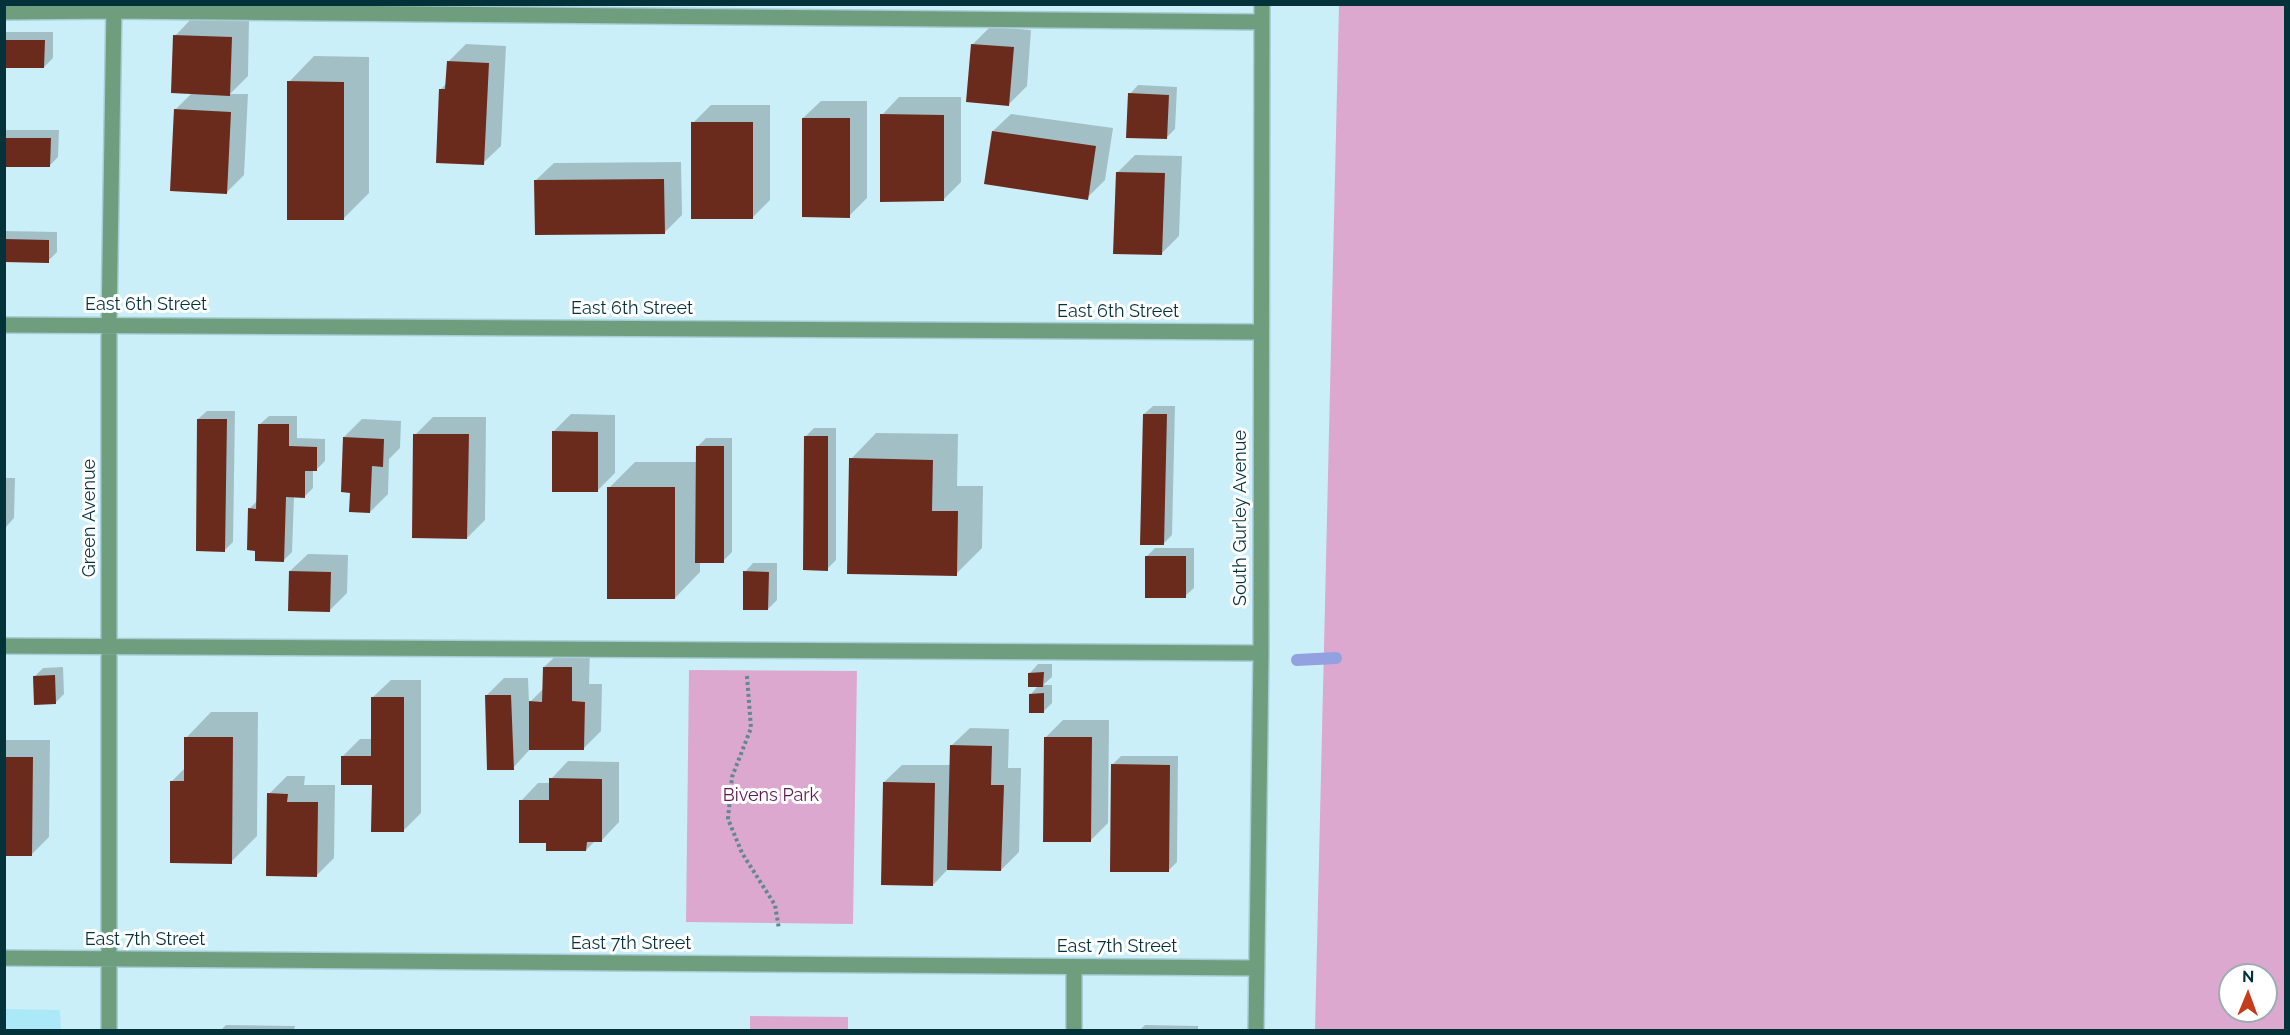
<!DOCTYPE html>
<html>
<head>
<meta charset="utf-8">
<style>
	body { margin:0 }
	#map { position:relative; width:2290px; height:1035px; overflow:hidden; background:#cbeff8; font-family:Raleway,sans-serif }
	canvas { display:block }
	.frame { position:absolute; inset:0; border:6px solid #04323b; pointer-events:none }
	.north { position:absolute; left:2218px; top:963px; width:60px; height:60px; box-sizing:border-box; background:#fff; border:2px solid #9badb1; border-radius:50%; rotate:1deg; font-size:16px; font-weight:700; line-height:24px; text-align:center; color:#04323b }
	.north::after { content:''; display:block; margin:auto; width:21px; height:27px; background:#c63c1a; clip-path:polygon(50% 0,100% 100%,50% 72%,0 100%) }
</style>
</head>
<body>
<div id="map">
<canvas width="2290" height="1035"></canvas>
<div class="frame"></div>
<div class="north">N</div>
</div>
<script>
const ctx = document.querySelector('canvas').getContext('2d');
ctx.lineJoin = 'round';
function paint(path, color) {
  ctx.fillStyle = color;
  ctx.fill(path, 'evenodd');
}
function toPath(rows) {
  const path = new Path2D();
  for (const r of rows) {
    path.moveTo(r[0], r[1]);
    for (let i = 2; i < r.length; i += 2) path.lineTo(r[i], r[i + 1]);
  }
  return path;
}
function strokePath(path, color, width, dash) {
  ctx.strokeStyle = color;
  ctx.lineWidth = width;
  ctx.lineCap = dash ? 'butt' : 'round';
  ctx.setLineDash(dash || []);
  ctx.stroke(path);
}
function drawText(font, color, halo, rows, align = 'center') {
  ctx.font = font + ' Raleway,sans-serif';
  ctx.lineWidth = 6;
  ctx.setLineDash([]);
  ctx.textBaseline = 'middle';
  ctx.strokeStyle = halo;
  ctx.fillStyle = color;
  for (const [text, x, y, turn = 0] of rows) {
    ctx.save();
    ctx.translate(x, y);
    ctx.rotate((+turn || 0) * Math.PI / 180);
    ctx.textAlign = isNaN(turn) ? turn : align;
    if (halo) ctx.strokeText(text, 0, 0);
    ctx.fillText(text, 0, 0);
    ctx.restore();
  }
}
const built = toPath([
	[5,1009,60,1010,61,1030,5,1030]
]);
const green = toPath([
	[1339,5,2285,5,2285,1030,1315,1030],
	[2230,975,2266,975,2266,1011,2230,1011],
	[689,670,857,671,853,924,686,922],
	[750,1016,848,1017,848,1030,750,1030]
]);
const shadow = toPath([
	[192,18,249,20,248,76,230,94,248,94,244,175,226,193,175,110,192,93,175,36],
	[990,27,1031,30,1027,86,1009,104,972,45],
	[4,32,53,32,53,58,44,67,4,66],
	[466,44,506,46,501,146,483,163,441,89,447,83,448,62],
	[314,56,369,57,369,193,343,219,289,82],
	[1138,85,1177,87,1175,129,1166,138,1130,94],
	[899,97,961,97,961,182,943,200,882,115],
	[821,101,867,101,867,198,849,216,803,118],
	[711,105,770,105,770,200,752,218,693,123],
	[1011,114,1113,128,1105,180,1087,198,993,131],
	[4,130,59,130,58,157,49,166,4,166],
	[1135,155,1182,156,1179,236,1162,253,1117,173],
	[681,162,682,215,664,233,536,180,554,163],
	[4,231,57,232,57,252,48,261,4,260],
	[1153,406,1175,406,1172,535,1163,544,1144,414],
	[207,411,235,411,233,542,225,550,198,419],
	[571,414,615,415,615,473,597,491,553,432],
	[269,416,297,416,297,438,325,439,325,461,316,470,313,469,313,488,304,497,294,496,292,552,284,560,249,509,258,500,260,424],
	[433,417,486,417,485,520,467,538,415,435],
	[362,419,401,421,400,448,389,459,388,494,370,512,352,491,344,437],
	[814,428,836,428,836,560,827,569,805,437],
	[876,433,958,434,957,486,983,486,982,548,956,574,851,459],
	[706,438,732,438,732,552,723,561,700,561,700,572,675,598,609,488,635,462,697,462,697,447],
	[4,478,15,478,14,518,6,527],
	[1155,548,1194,548,1194,588,1185,596,1146,557],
	[308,554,348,555,347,593,329,611,290,571],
	[753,563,777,563,777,600,768,609,745,572],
	[590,649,589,684,602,684,601,731,584,748,531,748,513,768,486,696,504,678,528,678,529,703,544,688,544,667,562,650],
	[1038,664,1052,664,1052,677,1043,685,1052,685,1052,703,1044,711,1031,694,1039,685,1030,673],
	[63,667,64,694,55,703,34,677,43,668],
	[391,680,421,680,421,813,403,831,373,783,343,756,360,739,373,739,373,697],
	[211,712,258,712,257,836,231,862,172,781,185,768,186,738],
	[1063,720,1109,720,1108,823,1090,841,1045,738],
	[970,728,1009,729,1008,768,1021,768,1019,852,1001,870,949,868,933,885,884,782,902,765,951,765,952,745],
	[4,740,50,740,49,837,31,855,4,855],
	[1121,756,1178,756,1177,862,1169,870,1112,765],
	[568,761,619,762,619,822,602,840,596,840,586,850,548,842,521,801,538,783,551,783,551,779],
	[287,776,305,776,304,785,335,785,334,858,316,876,269,794],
	[226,1025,295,1026,294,1030,221,1030],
	[1145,1025,1198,1026,1198,1030,1140,1030]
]);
const stream = toPath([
	[1297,660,1336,658]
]);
const building = toPath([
	[173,35,232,37,230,96,171,93],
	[4,40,45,40,44,68,4,68],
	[971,44,1014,47,1009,106,966,102],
	[447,61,489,63,484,165,436,163,439,89,445,89],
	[287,81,344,82,344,220,287,220],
	[1128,93,1169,95,1167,139,1126,138],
	[174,109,231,112,227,194,170,191],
	[880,114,944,115,944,201,880,202],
	[802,118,850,118,850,218,802,217],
	[691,122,753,122,753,219,691,219],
	[992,131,1096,146,1088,200,984,184],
	[4,138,51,138,50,167,4,167],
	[1116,172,1165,173,1162,255,1113,254],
	[664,179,665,234,535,235,534,180],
	[4,239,49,240,49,263,4,262],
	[1143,414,1167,414,1164,545,1140,545],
	[197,419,227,419,225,552,196,551],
	[258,424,289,424,289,446,317,447,317,471,305,471,305,498,286,497,284,562,255,561,255,551,247,550,248,508,256,509],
	[552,431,598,432,598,492,552,492],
	[413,434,469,434,467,539,412,538],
	[804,436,828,436,828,571,803,570],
	[343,437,384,439,383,467,372,466,370,513,349,512,350,493,341,492],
	[696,446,724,446,724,563,695,563],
	[849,458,933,460,932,511,958,511,957,576,847,574],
	[607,487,675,487,675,599,607,599],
	[1145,556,1186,556,1186,598,1145,598],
	[289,571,331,572,330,612,288,611],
	[743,571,769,572,768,610,743,610],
	[543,667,572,667,572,701,585,702,584,750,529,750,529,701,542,702],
	[1044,672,1043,687,1028,687,1028,673],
	[55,675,56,704,34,705,33,676],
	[1044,693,1044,713,1029,713,1029,694],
	[485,695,511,695,514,770,487,770],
	[371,697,404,697,404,832,371,832,372,785,341,785,341,756,371,756],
	[184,737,233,737,232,864,170,863,170,781,184,781],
	[1044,737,1092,737,1091,842,1043,842],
	[950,745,992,746,991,785,1004,785,1001,871,947,870],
	[4,757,33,757,32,856,4,856],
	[1111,764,1170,765,1169,872,1110,872],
	[549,778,602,779,602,842,587,842,586,851,546,851,546,843,519,843,519,800,549,800],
	[883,782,935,783,933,886,881,885],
	[267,793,288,794,287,802,318,802,317,877,266,876]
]);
const path = toPath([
	[747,676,751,728,732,777,728,819,742,853,775,905,779,929]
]);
const minor = toPath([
	[4,12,113,11,1262,22],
	[4,325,1260,332],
	[4,646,1261,653],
	[4,958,1257,968],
	[1074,967,1074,1030],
	[109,1030,109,325,114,4],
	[1256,1030,1261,653,1262,4]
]);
const streetNames = [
	["East 6th Street",146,305],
	["East 6th Street",632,309],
	["East 6th Street",1118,312],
	["Green Avenue",90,518,-90],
	["South Gurley Avenue",1241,518,-90],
	["East 7th Street",145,940],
	["East 7th Street",631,944],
	["East 7th Street",1117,947]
];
const parkNames = [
	["Bivens Park",771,796]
];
paint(built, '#ace9f8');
paint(green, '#dca8d0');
paint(shadow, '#0003');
strokePath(stream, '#93a1e0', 12);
paint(building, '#6a2b1d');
strokePath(minor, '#a7cdd6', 18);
strokePath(path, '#5f8891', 4, [3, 3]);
strokePath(minor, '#6f9e7e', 15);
drawText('18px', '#04323b', '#fff', streetNames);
drawText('18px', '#5e1854', '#fff', parkNames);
</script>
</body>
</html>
